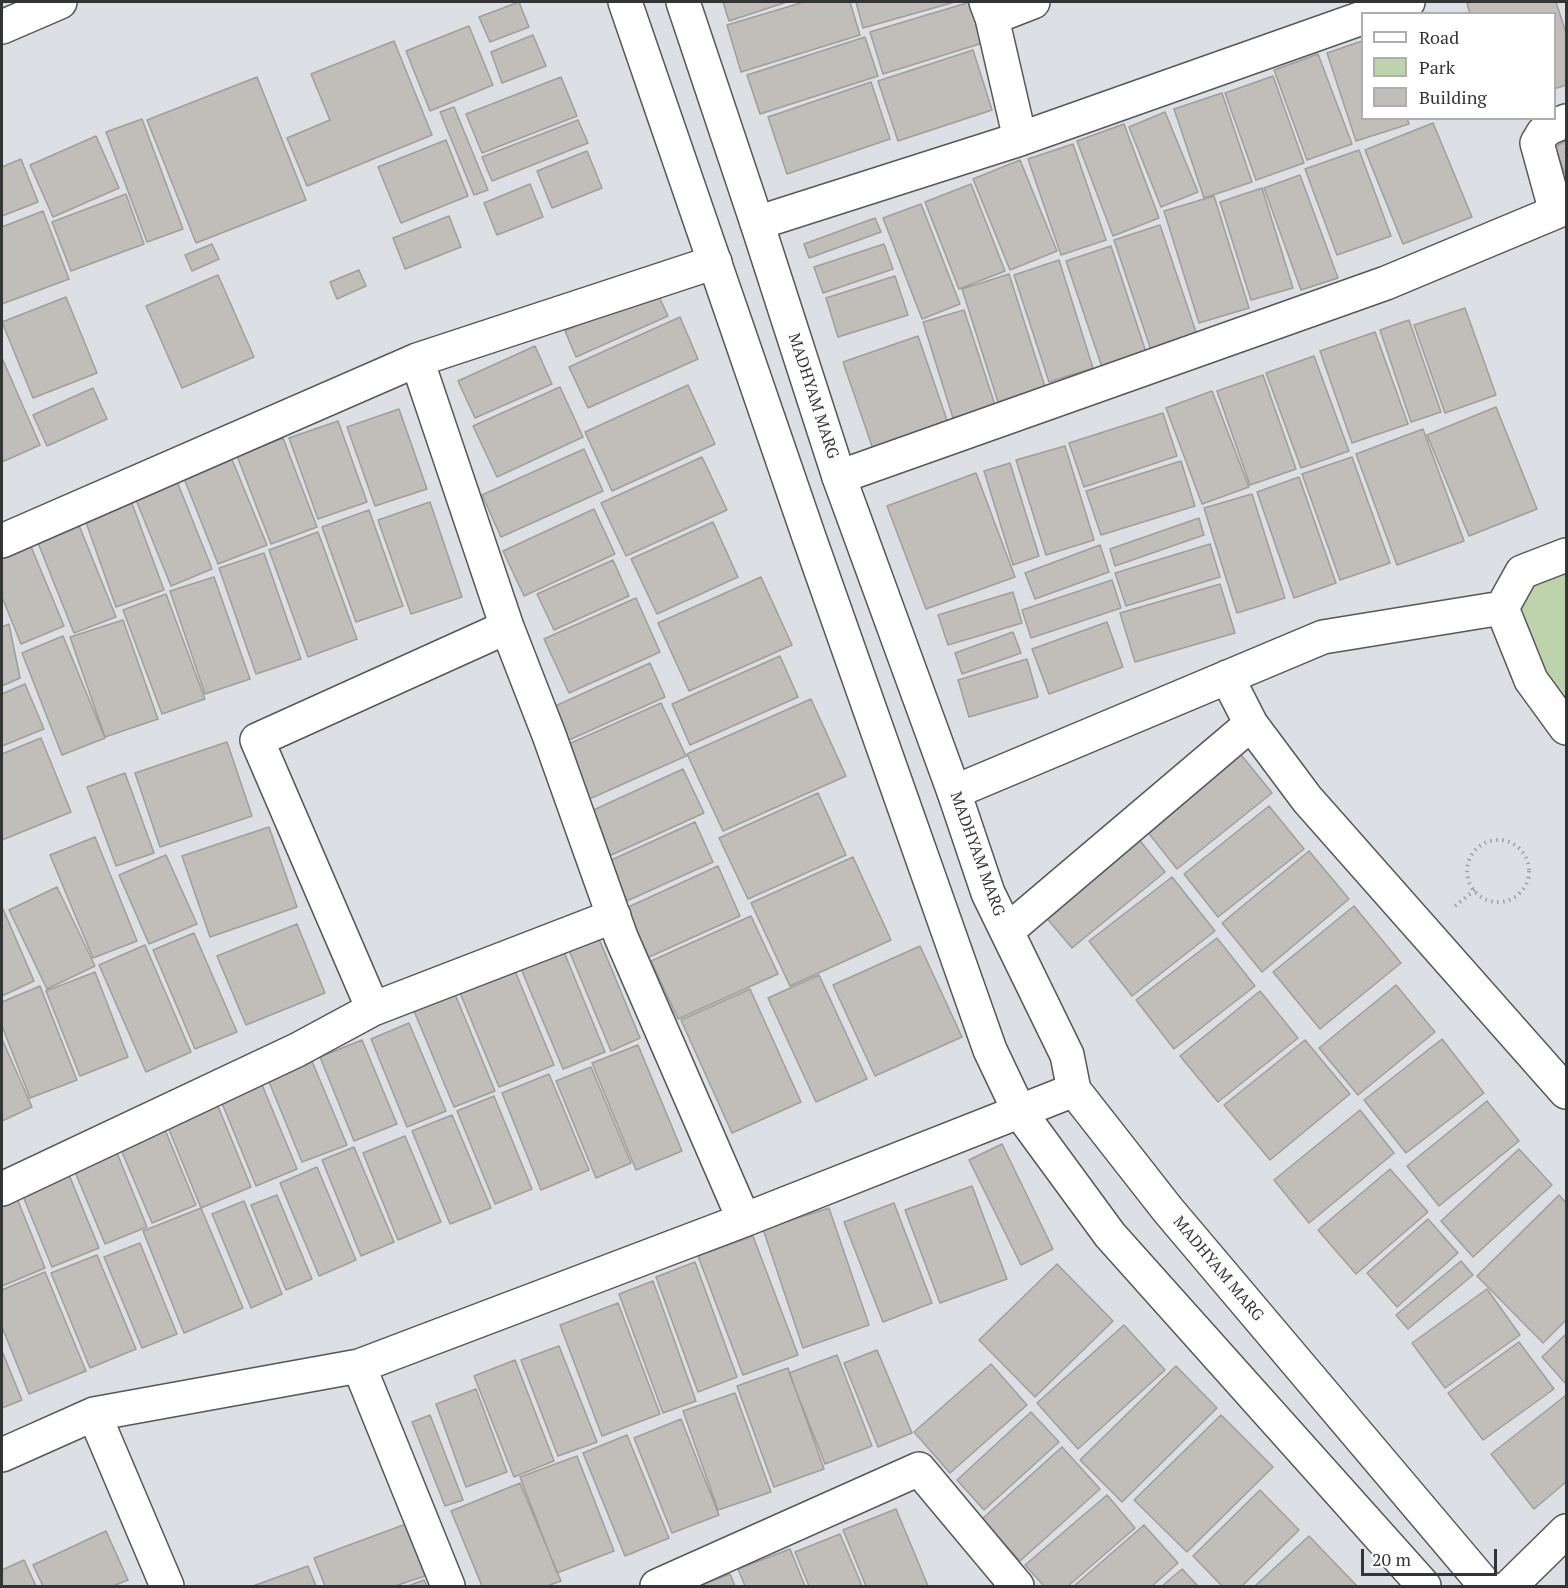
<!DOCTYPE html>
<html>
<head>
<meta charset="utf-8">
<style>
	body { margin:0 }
	#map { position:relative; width:1568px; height:1588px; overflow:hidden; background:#dcdfe4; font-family:"PT Serif",serif }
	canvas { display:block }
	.frame { position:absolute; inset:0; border:3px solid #323435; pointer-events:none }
	.legend { position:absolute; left:1361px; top:12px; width:195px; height:108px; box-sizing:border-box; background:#fff; border:2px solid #adaeae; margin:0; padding:8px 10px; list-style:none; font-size:18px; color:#323435 }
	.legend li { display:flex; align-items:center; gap:12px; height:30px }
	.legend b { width:30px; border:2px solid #adaeae }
	.scale { position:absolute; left:1361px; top:1549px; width:136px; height:27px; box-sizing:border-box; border:3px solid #323435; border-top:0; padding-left:8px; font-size:18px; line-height:21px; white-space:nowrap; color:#323435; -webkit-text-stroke:4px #fff; paint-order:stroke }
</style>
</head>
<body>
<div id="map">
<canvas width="1568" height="1588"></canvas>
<div class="frame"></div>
<ul class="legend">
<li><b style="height:8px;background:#fff"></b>Road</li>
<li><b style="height:16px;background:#bed2ab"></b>Park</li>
<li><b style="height:16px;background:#c1beb9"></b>Building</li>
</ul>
<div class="scale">20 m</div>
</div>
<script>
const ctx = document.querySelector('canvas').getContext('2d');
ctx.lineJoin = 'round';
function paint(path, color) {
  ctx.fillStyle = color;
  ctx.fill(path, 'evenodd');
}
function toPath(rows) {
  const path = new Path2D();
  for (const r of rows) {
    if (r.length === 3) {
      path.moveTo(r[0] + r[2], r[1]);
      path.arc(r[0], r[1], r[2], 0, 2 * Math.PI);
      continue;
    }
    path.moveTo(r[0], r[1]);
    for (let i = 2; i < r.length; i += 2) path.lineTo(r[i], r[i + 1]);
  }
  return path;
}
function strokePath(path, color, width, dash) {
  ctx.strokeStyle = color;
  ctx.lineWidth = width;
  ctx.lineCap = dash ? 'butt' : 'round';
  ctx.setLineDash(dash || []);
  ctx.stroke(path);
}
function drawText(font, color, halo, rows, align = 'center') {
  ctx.font = font + ' "PT Serif",serif';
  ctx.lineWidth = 6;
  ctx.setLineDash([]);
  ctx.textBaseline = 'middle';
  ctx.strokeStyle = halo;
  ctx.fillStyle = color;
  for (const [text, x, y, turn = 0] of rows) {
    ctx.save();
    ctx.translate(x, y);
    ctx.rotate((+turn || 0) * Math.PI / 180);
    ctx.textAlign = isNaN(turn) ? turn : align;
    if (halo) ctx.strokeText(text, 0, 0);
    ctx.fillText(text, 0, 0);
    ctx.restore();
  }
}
const green = toPath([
	[1566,552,1566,728,1502,608]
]);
const building = toPath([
	[519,2,529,27,490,42,479,17,519,2],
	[723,2,787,2,729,21,723,2],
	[804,2,850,2,860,35,741,72,727,25,804,2],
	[856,2,955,2,863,28,856,2],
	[970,2,989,41,883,74,870,32,970,2],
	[1472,2,1556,2,1566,33,1566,85,1554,89,1554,14,1470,14,1467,3,1472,2],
	[469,26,493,85,430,111,406,51,469,26],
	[533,35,546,66,502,83,491,52,533,35],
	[865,37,878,76,760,114,747,75,865,37],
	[394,41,432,135,307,186,287,138,330,120,311,74,394,41],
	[1362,41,1362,118,1407,118,1409,124,1356,141,1327,53,1362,41],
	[973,50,992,110,898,141,878,81,973,50],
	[1318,54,1352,144,1307,160,1274,70,1318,54],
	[1273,76,1304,163,1256,180,1225,93,1273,76],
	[257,77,306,200,196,243,147,120,257,77],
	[561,77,577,116,482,153,466,114,561,77],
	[871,82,890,139,787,174,768,117,871,82],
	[1222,93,1252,182,1204,198,1174,109,1222,93],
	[454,107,488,190,474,195,440,112,454,107],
	[1165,112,1198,192,1161,207,1129,127,1165,112],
	[142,119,183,229,147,242,106,132,142,119],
	[578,120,588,143,492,181,482,157,578,120],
	[1433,123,1472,217,1403,244,1365,150,1433,123],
	[1124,124,1159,218,1113,236,1077,141,1124,124],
	[96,136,119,188,53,217,30,165,96,136],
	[446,140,468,196,401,223,378,167,446,140],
	[1566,141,1566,176,1555,147,1566,141],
	[1073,144,1106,240,1061,255,1028,159,1073,144],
	[1359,150,1391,236,1337,255,1305,169,1359,150],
	[587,151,602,188,552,208,537,171,587,151],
	[21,159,38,202,2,216,2,167,21,159],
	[1020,160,1057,251,1010,270,973,179,1020,160],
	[1300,175,1338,278,1301,290,1264,188,1300,175],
	[530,184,543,217,497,235,484,203,530,184],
	[971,184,1005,271,959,289,925,202,971,184],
	[1262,188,1293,288,1251,300,1220,202,1262,188],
	[126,194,144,244,71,271,52,222,126,194],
	[1214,196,1249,308,1199,323,1164,211,1214,196],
	[921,204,960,304,922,319,883,218,921,204],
	[43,211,69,279,2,304,2,227,43,211],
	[449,216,461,247,405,269,393,238,449,216],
	[875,218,881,232,809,258,804,244,875,218],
	[1160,225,1197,335,1151,350,1114,240,1160,225],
	[212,244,219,259,192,271,185,255,212,244],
	[884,244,893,269,823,293,814,267,884,244],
	[1111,246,1146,352,1102,367,1066,261,1111,246],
	[1059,260,1093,368,1049,382,1014,275,1059,260],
	[359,270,366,286,337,299,330,282,359,270],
	[1009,274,1046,390,999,405,962,289,1009,274],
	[218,275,254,357,182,388,146,306,218,275],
	[895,276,908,315,838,337,826,298,895,276],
	[656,290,668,316,576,357,565,331,656,290],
	[66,297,97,373,33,398,2,322,66,297],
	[1465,308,1496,395,1445,413,1414,325,1465,308],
	[964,310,995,405,953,418,923,322,964,310],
	[680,317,698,359,588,408,569,367,680,317],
	[1409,320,1441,412,1411,422,1380,330,1409,320],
	[1375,332,1408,424,1352,443,1320,351,1375,332],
	[918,336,949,426,874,452,843,362,918,336],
	[535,346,552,384,475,418,458,381,535,346],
	[1314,356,1349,451,1301,468,1266,373,1314,356],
	[2,358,40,445,2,462,2,358],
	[1263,375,1296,469,1250,485,1217,391,1263,375],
	[688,385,715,444,612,491,585,432,688,385],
	[560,387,583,437,497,477,473,426,560,387],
	[93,388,107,419,47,446,33,415,93,388],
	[1212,391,1249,487,1202,504,1166,408,1212,391],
	[1496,407,1537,509,1469,536,1427,435,1496,407],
	[399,409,427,489,375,506,347,427,399,409],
	[1163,413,1177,456,1084,487,1069,443,1163,413],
	[338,421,367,502,318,519,289,438,338,421],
	[1423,429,1464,541,1397,565,1356,454,1423,429],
	[283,438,317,527,271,544,237,456,283,438],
	[1065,446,1094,540,1046,555,1016,460,1065,446],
	[584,449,603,491,501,537,482,495,584,449],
	[231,457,267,545,218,564,183,476,231,457],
	[702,457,727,510,626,556,601,503,702,457],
	[1352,457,1390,563,1340,580,1302,474,1352,457],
	[1181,461,1195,506,1101,535,1086,491,1181,461],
	[1010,463,1039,556,1013,565,984,471,1010,463],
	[976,473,1015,577,926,609,887,506,976,473],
	[1299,477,1336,583,1294,598,1257,492,1299,477],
	[176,479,212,569,171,586,134,495,176,479],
	[1252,494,1285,598,1237,613,1204,508,1252,494],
	[130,498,164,590,116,607,83,514,130,498],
	[430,502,462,597,411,614,378,520,430,502],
	[594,509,615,554,524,596,503,551,594,509],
	[369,510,403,606,356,622,322,527,369,510],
	[76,518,116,617,74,633,34,533,76,518],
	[1199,518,1204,535,1115,566,1110,549,1199,518],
	[713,522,738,577,657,614,631,559,713,522],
	[318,532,357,639,308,657,269,550,318,532],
	[30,544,64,626,21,644,2,597,2,556,30,544],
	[1210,544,1220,577,1126,606,1115,573,1210,544],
	[1100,545,1109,572,1035,599,1025,573,1100,545],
	[264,553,301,659,256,674,219,568,264,553],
	[613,560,629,596,554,630,537,594,613,560],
	[214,577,250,679,205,694,170,591,214,577],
	[761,577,792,645,689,691,658,623,761,577],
	[1112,580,1121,608,1031,638,1022,610,1112,580],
	[1220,584,1235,633,1135,662,1120,613,1220,584],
	[1013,592,1022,623,948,645,938,615,1013,592],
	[166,594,205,699,162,714,123,610,166,594],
	[636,598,660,652,569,693,544,639,636,598],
	[123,620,158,719,105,737,70,637,123,620],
	[1107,622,1123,667,1049,694,1032,649,1107,622],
	[9,624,20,678,2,686,2,627,9,624],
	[1013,632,1021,653,962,674,955,653,1013,632],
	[63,636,105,738,62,755,22,653,63,636],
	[780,656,798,697,690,745,672,704,780,656],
	[1027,659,1038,697,969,717,958,680,1027,659],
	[650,663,665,697,569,740,553,707,650,663],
	[25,684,44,729,2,746,2,694,25,684],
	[811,699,846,776,723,831,687,754,811,699],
	[661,703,686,756,587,800,562,747,661,703],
	[41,738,71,812,2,840,2,754,41,738],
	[227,742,252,816,160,847,135,773,227,742],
	[1238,751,1272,793,1177,869,1143,826,1238,751],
	[683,769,704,813,607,857,587,813,683,769],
	[125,773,154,853,116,866,87,787,125,773],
	[818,793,846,855,748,899,719,838,818,793],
	[1269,806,1304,849,1218,917,1184,874,1269,806],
	[695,822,713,862,627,901,609,861,695,822],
	[269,827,297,907,210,937,182,856,269,827],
	[1133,832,1165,872,1072,948,1038,908,1133,832],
	[95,837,137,941,93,958,50,855,95,837],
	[1309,851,1349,899,1262,972,1222,923,1309,851],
	[166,855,197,924,149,944,119,875,166,855],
	[853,857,891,940,790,986,751,903,853,857],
	[718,866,740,916,647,958,624,909,718,866],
	[1172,877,1215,931,1132,996,1089,941,1172,877],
	[57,887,95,966,47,989,9,910,57,887],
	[1354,906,1401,963,1320,1029,1273,972,1354,906],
	[3,909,34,981,2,996,2,910,3,909],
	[751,916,778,974,678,1019,651,961,751,916],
	[297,924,325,993,246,1025,217,956,297,924],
	[595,929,640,1038,611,1051,565,941,595,929],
	[194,933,237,1032,195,1049,153,950,194,933],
	[1217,938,1255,986,1174,1049,1136,1000,1217,938],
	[145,945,191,1052,146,1072,99,965,145,945],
	[920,946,962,1037,875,1076,833,985,920,946],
	[562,947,605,1052,563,1069,519,964,562,947],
	[515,971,554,1065,499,1087,460,993,515,971],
	[95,972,128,1057,80,1076,46,991,95,972],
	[819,975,867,1079,816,1102,768,998,819,975],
	[1396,985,1435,1032,1358,1095,1319,1048,1396,985],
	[40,986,77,1080,30,1098,2,1026,2,1002,40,986],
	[750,989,801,1102,732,1133,681,1020,750,989],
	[1260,991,1298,1038,1218,1102,1180,1056,1260,991],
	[455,994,495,1091,454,1107,414,1011,455,994],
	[409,1023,446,1111,407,1127,371,1039,409,1023],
	[2,1039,32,1107,2,1121,2,1039],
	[1442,1039,1484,1093,1406,1153,1364,1100,1442,1039],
	[362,1040,397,1124,354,1141,320,1057,362,1040],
	[1305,1040,1350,1094,1270,1160,1224,1105,1305,1040],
	[638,1045,682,1151,636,1170,592,1063,638,1045],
	[309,1054,347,1145,302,1162,265,1072,309,1054],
	[591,1067,631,1163,596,1178,556,1081,591,1067],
	[549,1074,589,1170,541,1190,502,1093,549,1074],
	[258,1075,297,1169,256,1186,217,1091,258,1075],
	[213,1094,251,1187,201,1208,163,1115,213,1094],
	[494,1096,532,1189,495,1204,457,1111,494,1096],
	[1487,1101,1519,1141,1439,1206,1407,1166,1487,1101],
	[1360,1110,1394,1153,1309,1223,1274,1180,1360,1110],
	[452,1115,491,1208,450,1224,412,1131,452,1115],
	[161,1120,196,1205,152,1223,116,1138,161,1120],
	[405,1136,441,1222,398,1240,363,1153,405,1136],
	[113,1143,147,1227,105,1244,70,1160,113,1143],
	[1002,1144,1053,1249,1021,1265,969,1160,1002,1144],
	[354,1147,394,1242,361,1256,322,1160,354,1147],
	[1519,1149,1552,1185,1473,1257,1441,1221,1519,1149],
	[65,1165,99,1248,52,1267,18,1184,65,1165],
	[317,1167,356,1260,319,1276,280,1183,317,1167],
	[1390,1169,1428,1212,1356,1274,1318,1230,1390,1169],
	[972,1186,1007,1279,940,1303,905,1210,972,1186],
	[14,1191,45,1268,2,1286,2,1196,14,1191],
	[277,1195,312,1279,286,1290,251,1205,277,1195],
	[1559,1195,1566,1203,1566,1320,1543,1343,1477,1276,1559,1195],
	[244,1201,282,1294,251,1308,212,1214,244,1201],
	[894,1203,932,1303,883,1322,844,1222,894,1203],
	[201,1208,243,1308,184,1333,143,1231,201,1208],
	[829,1208,869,1325,803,1348,763,1229,829,1208],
	[1428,1219,1458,1253,1397,1307,1367,1273,1428,1219],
	[753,1236,798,1355,743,1375,698,1256,753,1236],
	[140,1243,177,1334,142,1348,104,1257,140,1243],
	[97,1255,136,1349,90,1368,51,1273,97,1255],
	[1461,1261,1473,1275,1408,1329,1396,1315,1461,1261],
	[695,1262,737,1377,698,1392,656,1277,695,1262],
	[1057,1264,1113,1321,1035,1397,979,1340,1057,1264],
	[45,1272,86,1371,29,1394,2,1327,2,1290,45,1272],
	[653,1281,696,1401,663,1413,619,1294,653,1281],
	[1487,1289,1520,1335,1445,1388,1412,1343,1487,1289],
	[618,1303,660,1414,602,1436,560,1325,618,1303],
	[1124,1325,1165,1370,1078,1449,1037,1403,1124,1325],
	[1566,1334,1566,1384,1542,1357,1566,1334],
	[1519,1342,1554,1389,1483,1440,1448,1393,1519,1342],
	[559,1346,597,1442,558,1456,521,1360,559,1346],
	[877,1350,912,1433,878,1447,844,1363,877,1350],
	[2,1351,22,1400,2,1408,2,1351],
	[837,1355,872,1446,825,1464,789,1373,837,1355],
	[515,1360,554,1461,514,1477,474,1376,515,1360],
	[991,1364,1027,1405,950,1473,914,1432,991,1364],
	[1176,1366,1217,1408,1122,1502,1080,1460,1176,1366],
	[788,1368,824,1469,774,1487,737,1386,788,1368],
	[476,1389,507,1472,466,1487,436,1404,476,1389],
	[735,1393,771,1492,718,1510,683,1411,735,1393],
	[1565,1396,1566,1398,1566,1482,1534,1509,1491,1454,1565,1396],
	[1031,1412,1059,1442,984,1510,957,1480,1031,1412],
	[430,1415,463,1500,445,1506,412,1422,430,1415],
	[1221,1415,1273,1467,1187,1552,1134,1500,1221,1415],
	[681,1419,719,1515,672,1533,634,1438,681,1419],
	[627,1435,669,1538,625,1556,583,1453,627,1435],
	[1062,1447,1100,1489,1020,1561,982,1519,1062,1447],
	[577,1456,614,1551,557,1573,520,1477,577,1456],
	[520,1483,561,1581,547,1586,482,1586,451,1511,520,1483],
	[1260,1490,1299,1530,1242,1586,1222,1586,1193,1556,1260,1490],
	[1107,1495,1135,1528,1068,1586,1044,1586,1025,1565,1107,1495],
	[896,1509,928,1586,866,1586,843,1530,896,1509],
	[406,1524,425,1576,395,1586,325,1586,314,1558,406,1524],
	[1144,1525,1178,1563,1152,1586,1074,1586,1144,1525],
	[106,1531,128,1580,113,1586,43,1586,33,1565,106,1531],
	[840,1534,862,1586,809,1586,795,1552,840,1534],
	[1309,1536,1357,1586,1255,1586,1309,1536],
	[790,1549,805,1586,745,1586,738,1569,790,1549],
	[24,1560,36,1586,2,1586,2,1570,24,1560],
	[308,1566,316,1586,253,1586,308,1566],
	[1182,1569,1198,1586,1162,1586,1182,1569],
	[730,1574,735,1586,699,1586,730,1574],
	[424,1580,427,1586,408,1586,424,1580]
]);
const path = toPath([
	[1498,871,31],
	[1455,906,1475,890]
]);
const street = toPath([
	[986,2,992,18,1020,139],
	[1374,14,1408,2],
	[992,18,1033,2],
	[757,223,1020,139,1362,18],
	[715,262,417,360,507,627,549,735,621,937,744,1220],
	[839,477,1386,283,1556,212,1537,143,1543,133,1549,128,1566,121],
	[2,541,417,360],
	[1502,608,1531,680,1566,728],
	[1502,608,1522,572,1566,555],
	[1227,677,1251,724,1307,799,1566,1092],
	[954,792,1323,637,1502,608],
	[1007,931,1251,724],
	[373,1009,614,916],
	[2,1189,297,1050,373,1009,257,740,507,627],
	[359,1366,448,1586],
	[94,1414,167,1586],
	[2,1455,94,1414,359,1366,744,1220,1074,1090],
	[657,1586,919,1469,1017,1586],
	[1510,1586,1566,1531]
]);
const secondary = toPath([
	[625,2,809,537,990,1050,1019,1111,1110,1235,1424,1586],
	[683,2,757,223,839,477,954,792,988,893,1067,1055,1074,1090,1168,1210,1486,1586],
	[2,27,60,2]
]);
const streetNames = [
	["MADHYAM MARG",813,396,72],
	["MADHYAM MARG",977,854,70],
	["MADHYAM MARG",1218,1269,50]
];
paint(green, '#bed2ab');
paint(building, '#c1beb9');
strokePath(building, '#a19e9a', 1.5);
strokePath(street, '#54575b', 36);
strokePath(secondary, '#54575b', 36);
strokePath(path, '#9ea0a4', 4, [1.5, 4.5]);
strokePath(street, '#fff', 33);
strokePath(secondary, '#fff', 33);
drawText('16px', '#323435', '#fff', streetNames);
</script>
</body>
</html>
